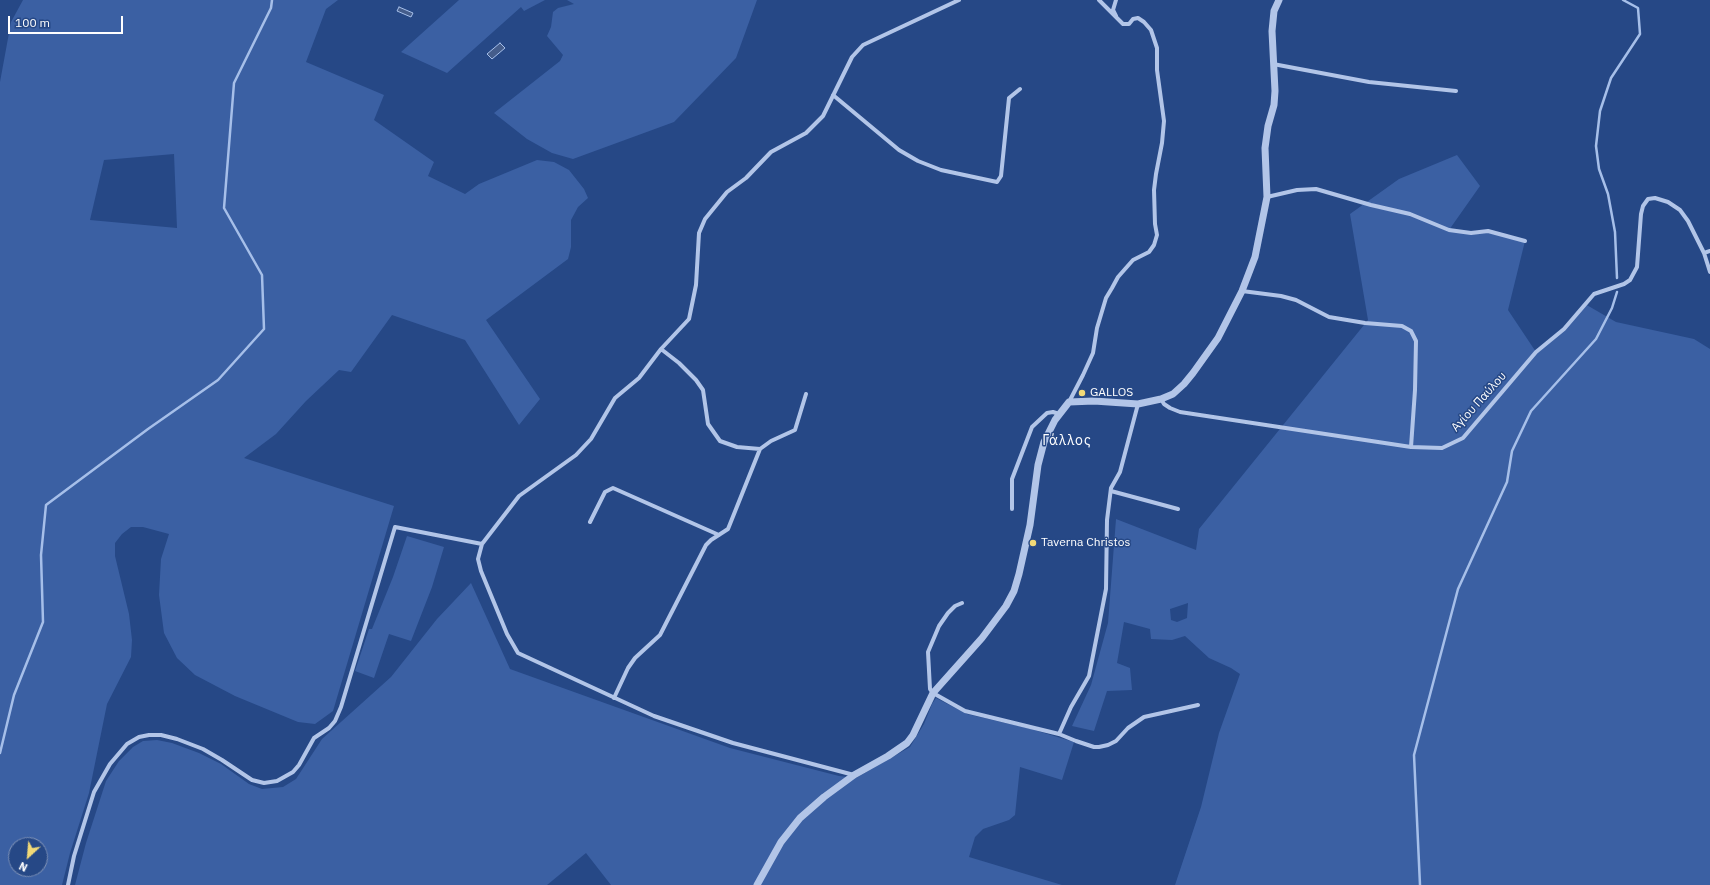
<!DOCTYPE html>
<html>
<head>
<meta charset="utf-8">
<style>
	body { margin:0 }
	#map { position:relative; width:1710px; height:885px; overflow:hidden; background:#264886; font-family:"IBM Plex Sans",sans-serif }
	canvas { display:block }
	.north { position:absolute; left:8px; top:837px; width:40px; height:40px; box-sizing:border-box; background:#264886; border:1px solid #7d91b6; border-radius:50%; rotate:206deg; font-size:11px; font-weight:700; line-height:16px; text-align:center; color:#fff }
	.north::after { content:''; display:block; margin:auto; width:14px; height:18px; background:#f1d977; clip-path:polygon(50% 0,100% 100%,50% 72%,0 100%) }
	.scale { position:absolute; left:8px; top:16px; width:115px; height:18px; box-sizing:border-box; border:2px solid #fff; border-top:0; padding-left:5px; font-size:12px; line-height:14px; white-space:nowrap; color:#fff; -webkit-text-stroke:3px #264886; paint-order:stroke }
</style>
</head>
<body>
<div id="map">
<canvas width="1710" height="885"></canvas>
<div class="north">N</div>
<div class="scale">100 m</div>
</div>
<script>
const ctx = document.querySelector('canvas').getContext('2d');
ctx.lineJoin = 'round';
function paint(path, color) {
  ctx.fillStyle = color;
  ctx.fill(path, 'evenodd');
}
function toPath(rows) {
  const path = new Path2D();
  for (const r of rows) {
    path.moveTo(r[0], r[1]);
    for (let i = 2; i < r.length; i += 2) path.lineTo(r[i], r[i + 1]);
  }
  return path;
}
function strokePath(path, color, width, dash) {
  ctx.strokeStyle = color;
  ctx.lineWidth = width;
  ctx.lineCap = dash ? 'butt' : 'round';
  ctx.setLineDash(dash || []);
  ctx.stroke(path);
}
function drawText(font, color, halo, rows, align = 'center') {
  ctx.font = font + ' "IBM Plex Sans",sans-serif';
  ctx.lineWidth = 3;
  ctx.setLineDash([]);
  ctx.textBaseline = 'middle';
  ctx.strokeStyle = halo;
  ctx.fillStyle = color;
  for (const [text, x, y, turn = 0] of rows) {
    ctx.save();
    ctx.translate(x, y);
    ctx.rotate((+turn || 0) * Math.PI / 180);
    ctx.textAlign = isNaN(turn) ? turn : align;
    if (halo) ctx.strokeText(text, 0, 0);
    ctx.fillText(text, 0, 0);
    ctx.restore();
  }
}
const green = toPath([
	[23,0,338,0,326,9,306,62,384,95,374,120,434,162,428,176,465,194,479,184,537,160,554,162,569,170,584,189,588,198,578,207,571,220,571,247,568,259,486,320,540,399,519,425,465,340,392,315,351,372,339,370,306,401,276,434,244,458,394,506,333,711,315,724,298,722,235,696,195,675,177,658,164,633,159,595,161,559,169,534,143,527,131,527,122,534,115,543,115,556,129,614,132,640,131,657,107,704,89,793,70,853,62,885,0,885,0,82,11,22],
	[174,154,177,228,90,220,104,160],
	[16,845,40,845,40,869,16,869],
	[459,0,545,0,524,11,521,7,447,73,401,52],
	[567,0,757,0,736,58,674,122,573,159,552,153,527,139,494,113,560,61,563,55,547,36,551,27,553,12,558,8,574,4],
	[1457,155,1480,186,1449,230,1471,233,1488,231,1525,241,1508,310,1536,352,1564,329,1585,304,1616,322,1694,339,1710,349,1710,885,1175,885,1201,807,1219,733,1240,674,1231,668,1209,658,1185,636,1172,640,1151,639,1150,629,1124,622,1117,663,1130,668,1132,690,1107,691,1094,731,1072,726,1091,685,1108,623,1116,519,1196,550,1199,529,1368,320,1350,214,1399,179],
	[1188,603,1187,618,1177,622,1171,620,1170,609],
	[407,536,444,547,432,587,411,641,389,634,374,678,355,671,369,629,372,629,393,577],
	[471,583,510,669,730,748,839,776,856,778,910,747,924,724,932,704,936,698,967,714,1031,729,1074,742,1062,780,1020,767,1015,815,1009,820,983,829,975,837,969,857,1062,885,611,885,586,853,547,885,75,885,86,843,106,781,119,761,133,747,143,741,157,740,172,743,199,753,221,764,249,784,262,789,283,787,296,779,322,739,391,677,437,619]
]);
const water = toPath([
	[399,7,413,13,411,17,397,11,399,7],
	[500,43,505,48,492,59,487,54,500,43]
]);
const stream = toPath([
	[1617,278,1615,232,1608,194,1599,169,1596,146,1600,111,1611,78,1640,34,1638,8,1623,0],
	[0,753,14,695,43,622,41,555,46,505,148,429,218,380,264,329,262,275,224,208,234,83,271,8,272,0],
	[1420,885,1414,755,1458,589,1507,482,1512,451,1531,411,1596,339,1612,308,1617,292]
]);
const minor = toPath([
	[1116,16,1113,10,1116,0],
	[1273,64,1369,82,1456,91],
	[833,95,899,150,918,161,941,170,997,182,1001,176,1009,98,1020,89],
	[1267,197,1297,190,1316,189,1371,205,1410,214,1449,230,1471,233,1488,231,1525,241],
	[1704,253,1710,251],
	[1242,291,1281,296,1296,300,1329,317,1365,323,1402,326,1411,331,1416,341,1415,390,1411,447,1442,448,1463,438,1536,352,1564,329,1594,294,1624,284,1630,280,1637,267,1641,214,1643,206,1648,199,1655,198,1668,202,1680,210,1688,221,1704,253,1710,272],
	[661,349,689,319,696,285,699,233,705,219,727,192,746,178,771,152,806,133,823,116,852,57,863,45,959,0],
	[1161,399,1164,404,1170,408,1180,412,1411,447],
	[1069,402,1083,375,1093,353,1097,328,1106,298,1112,288,1118,277,1133,260,1149,252,1154,245,1157,235,1155,224,1154,190,1156,174,1162,143,1164,121,1157,70,1157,48,1151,30,1144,22,1138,18,1133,19,1129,24,1123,24,1099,0],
	[760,449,737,447,720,441,708,424,703,390,696,380,679,363,661,349,639,378,615,398,591,439,576,455,519,496,482,544,478,559,481,571,507,634,518,653,654,716,733,743,854,775],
	[1111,491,1178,509],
	[1012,509,1012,479,1032,427,1047,413,1053,412,1059,414],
	[590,522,605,492,613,488,719,535],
	[962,603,955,606,948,613,939,626,928,652,930,689,933,693,965,711,1059,734,1076,741,1094,747,1099,747,1108,745,1116,741,1128,728,1144,717,1198,705],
	[614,698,628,668,635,658,660,635,706,545,711,540,728,529,760,449,771,441,795,430,806,394],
	[1059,734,1071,707,1089,676,1106,589,1107,520,1111,488,1120,472,1138,404],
	[68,885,74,856,94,792,110,764,127,744,139,737,149,735,161,735,177,739,203,749,222,760,252,780,264,783,277,781,293,772,299,765,314,738,329,728,335,721,341,707,395,527,482,544]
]);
const tertiary = toPath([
	[757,885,781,842,800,818,824,797,854,775,888,756,907,743,913,735,933,693,982,638,1006,606,1014,591,1019,574,1030,525,1038,465,1044,442,1055,420,1069,402,1094,401,1138,404,1161,399,1173,394,1184,384,1193,373,1218,338,1242,291,1255,257,1267,197,1265,148,1268,126,1274,105,1275,91,1272,31,1274,11,1279,0]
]);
const markers = [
	[1082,393,4,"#f1d977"],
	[1033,543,4,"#f1d977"]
];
const poiNames = [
	["GALLOS",1090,393],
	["Taverna Christos",1041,543]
];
const streetNames = [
	["Αγίου Παύλου",1479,402,-48]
];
const quarterNames = [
	["Γάλλος",1067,441]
];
paint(green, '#3b60a3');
paint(water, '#455d8b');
strokePath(water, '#a6bfe9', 1);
strokePath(stream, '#a6bfe9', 2.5);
strokePath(minor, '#b2c5e8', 4);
strokePath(tertiary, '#b2c5e8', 7);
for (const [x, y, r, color] of markers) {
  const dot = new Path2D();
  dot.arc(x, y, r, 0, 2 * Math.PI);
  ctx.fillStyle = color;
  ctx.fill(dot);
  strokePath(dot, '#264886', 1.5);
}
drawText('12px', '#fff', '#264886', poiNames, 'left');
drawText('12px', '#fff', '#264886', streetNames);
ctx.letterSpacing = '1px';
drawText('14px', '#fff', '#264886', quarterNames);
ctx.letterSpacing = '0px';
</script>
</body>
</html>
